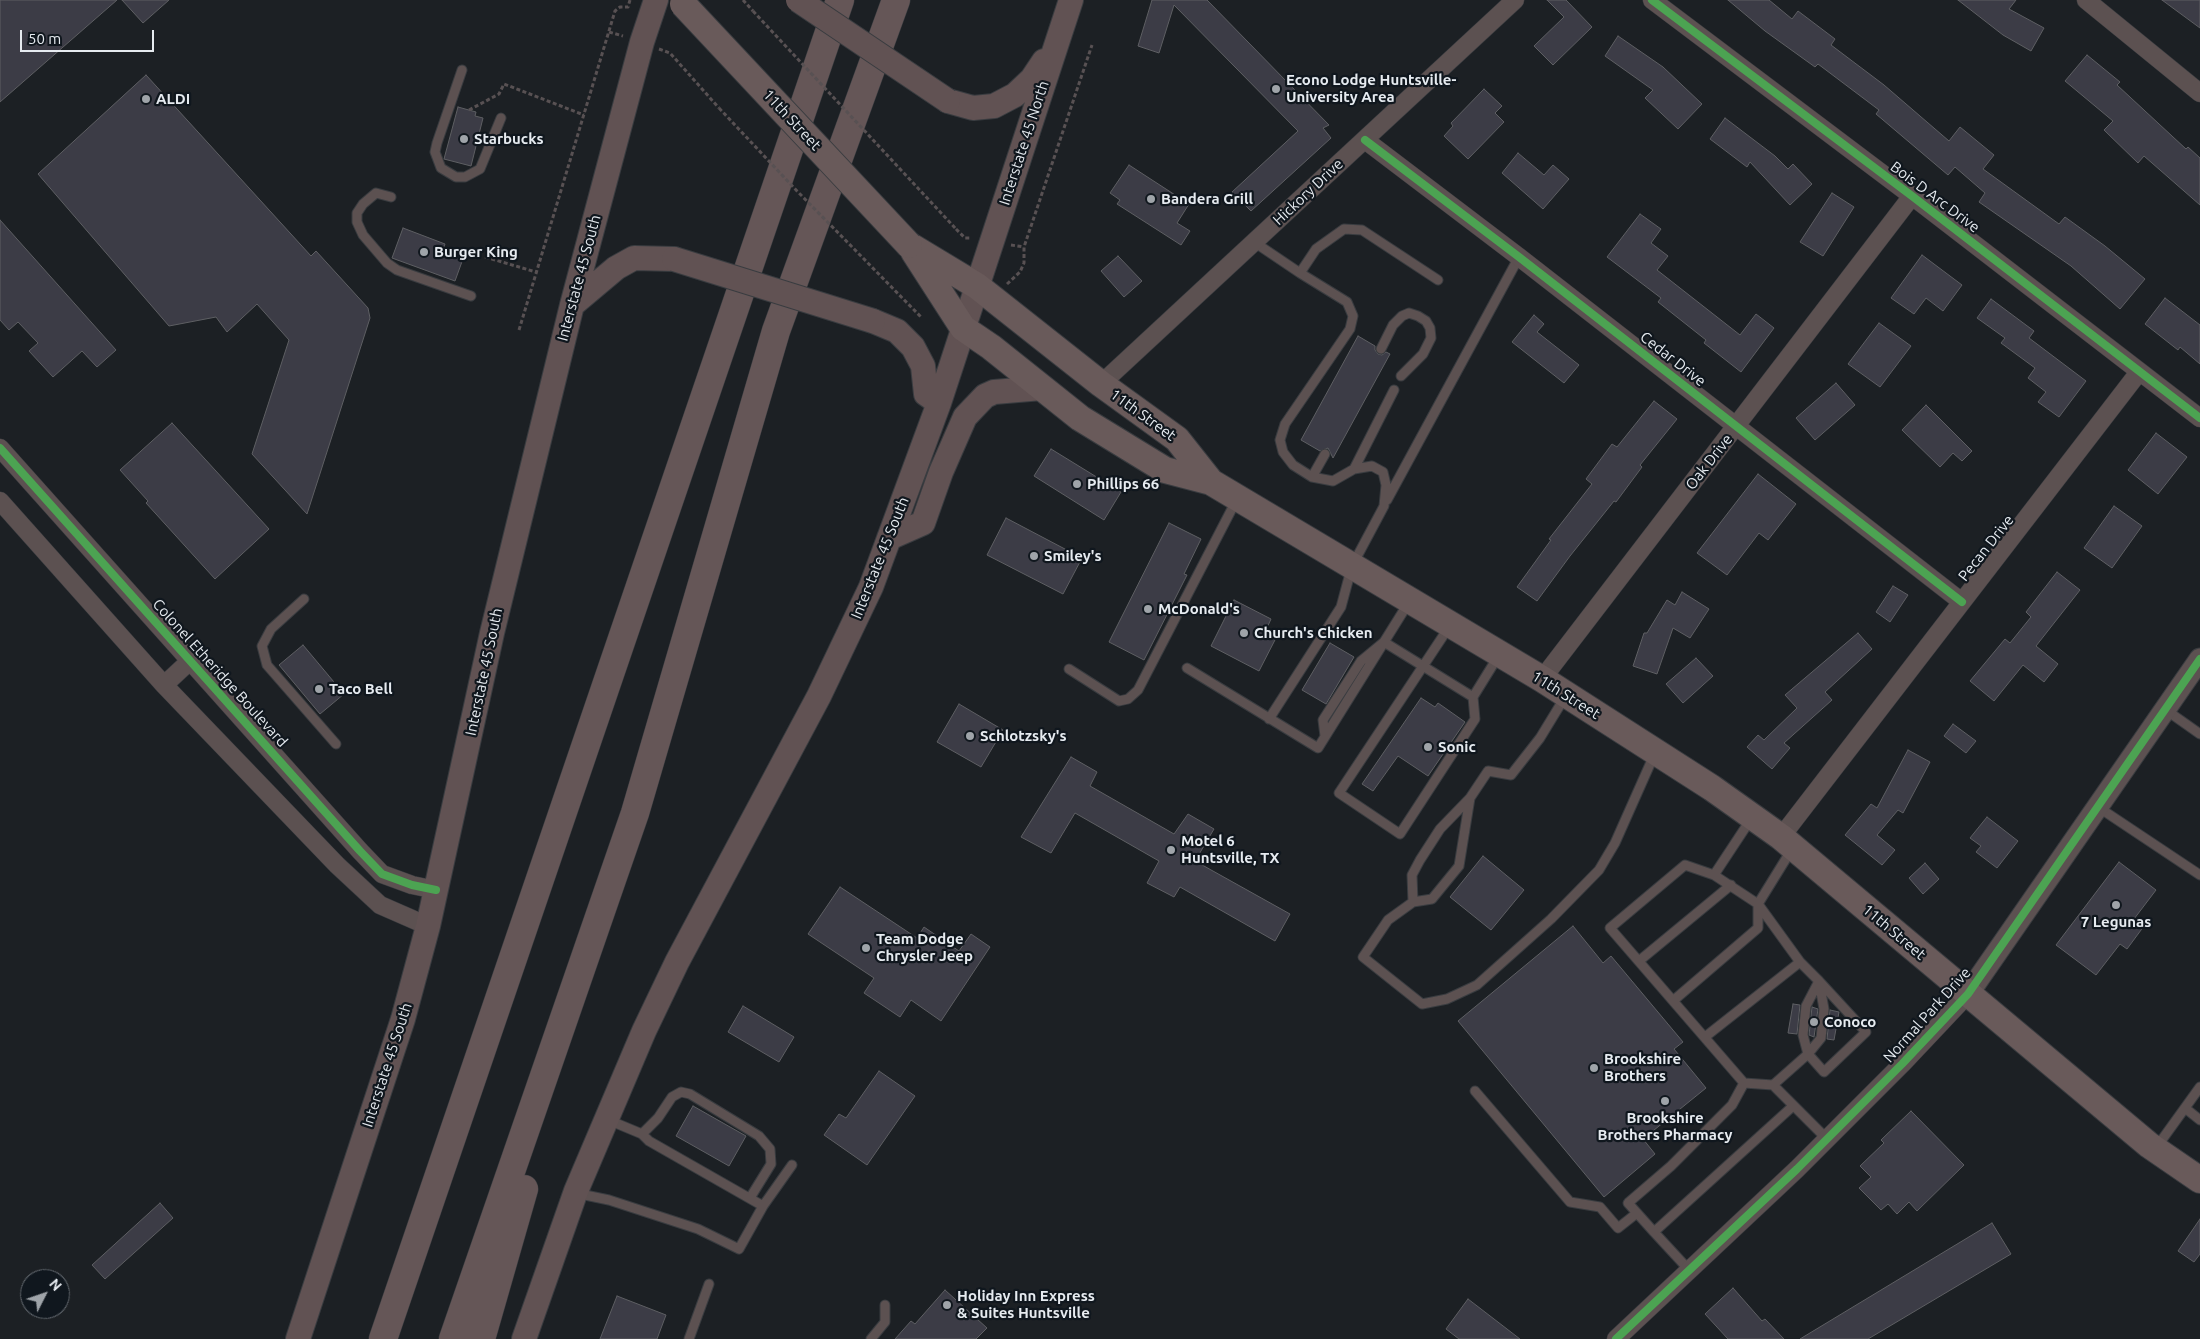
<!DOCTYPE html>
<html>
<head>
<meta charset="utf-8">
<style>
	body { margin:0 }
	#map { position:relative; width:2200px; height:1339px; overflow:hidden; background:#1c2024; font-family:Ubuntu,sans-serif }
	canvas { display:block }
	.north { position:absolute; left:20px; top:1269px; width:50px; height:50px; box-sizing:border-box; background:#10171e; border:1px solid #666c72; border-radius:50%; rotate:49deg; font-size:14px; font-weight:700; line-height:20px; text-align:center; color:#e6ebf0 }
	.north::after { content:''; display:block; margin:auto; width:18px; height:22px; background:#9fa4a9; clip-path:polygon(50% 0,100% 100%,50% 72%,0 100%) }
	.scale { position:absolute; left:20px; top:30px; width:134px; height:22px; box-sizing:border-box; border:2px solid #e6ebf0; border-top:0; padding-left:6px; font-size:15px; line-height:18px; white-space:nowrap; color:#e6ebf0; -webkit-text-stroke:4px #10171e; paint-order:stroke }
</style>
</head>
<body>
<div id="map">
<canvas width="2200" height="1339"></canvas>
<div class="north">N</div>
<div class="scale">50 m</div>
</div>
<script>
const ctx = document.querySelector('canvas').getContext('2d');
ctx.lineJoin = 'round';
function paint(path, color) {
  ctx.fillStyle = color;
  ctx.fill(path, 'evenodd');
}
function toPath(rows) {
  const path = new Path2D();
  for (const r of rows) {
    path.moveTo(r[0], r[1]);
    for (let i = 2; i < r.length; i += 2) path.lineTo(r[i], r[i + 1]);
  }
  return path;
}
function strokePath(path, color, width, dash) {
  ctx.strokeStyle = color;
  ctx.lineWidth = width;
  ctx.lineCap = dash ? 'butt' : 'round';
  ctx.setLineDash(dash || []);
  ctx.stroke(path);
}
function drawText(font, color, halo, rows, align = 'center') {
  ctx.font = font + ' Ubuntu,sans-serif';
  ctx.lineWidth = 4.5;
  ctx.setLineDash([]);
  ctx.textBaseline = 'middle';
  ctx.strokeStyle = halo;
  ctx.fillStyle = color;
  for (const [text, x, y, turn = 0] of rows) {
    ctx.save();
    ctx.translate(x, y);
    ctx.rotate((+turn || 0) * Math.PI / 180);
    ctx.textAlign = isNaN(turn) ? turn : align;
    if (halo) ctx.strokeText(text, 0, 0);
    ctx.fillText(text, 0, 0);
    ctx.restore();
  }
}
const building = toPath([
	[0,0,117,0,0,102,0,0],
	[122,0,169,0,143,23,122,0],
	[1152,0,1207,0,1329,125,1323,128,1331,138,1251,211,1232,192,1298,131,1174,5,1159,53,1138,46,1152,0],
	[1547,0,1566,0,1592,27,1553,65,1534,46,1564,17,1547,0],
	[1728,0,1769,0,1792,19,1798,11,1835,39,1831,45,1884,85,1949,141,1960,127,1994,155,1983,169,2059,224,2065,217,2105,246,2145,279,2120,309,2071,266,1979,202,1985,193,1955,167,1948,175,1876,114,1879,110,1818,64,1815,67,1765,31,1728,0],
	[1958,0,2016,0,2009,9,2044,28,2031,51,2003,35,1958,0],
	[2162,0,2200,0,2200,28,2162,0],
	[1618,36,1663,67,1702,104,1678,129,1645,98,1653,90,1605,56,1618,36],
	[2087,55,2120,82,2117,85,2186,149,2188,147,2200,158,2200,205,2144,156,2138,163,2104,130,2113,121,2065,81,2087,55],
	[146,75,311,256,316,251,368,308,370,318,307,514,252,454,289,340,257,304,227,332,216,317,169,326,38,174,146,75],
	[1484,89,1502,106,1495,113,1504,122,1468,159,1444,136,1453,126,1451,123,1484,89],
	[458,107,476,112,475,116,483,118,471,166,444,159,458,107],
	[1725,118,1775,156,1788,169,1793,164,1812,184,1790,205,1750,162,1747,167,1710,139,1725,118],
	[1518,153,1544,175,1553,165,1569,179,1543,209,1502,173,1518,153],
	[1129,165,1189,204,1177,223,1190,231,1181,245,1117,204,1120,200,1110,193,1129,165],
	[1832,193,1854,207,1823,256,1800,242,1832,193],
	[1640,214,1661,229,1651,243,1668,256,1657,270,1740,335,1756,314,1774,328,1741,372,1704,343,1706,340,1658,302,1661,298,1607,257,1640,214],
	[0,220,116,350,97,367,82,351,53,377,29,351,38,343,18,322,9,330,0,320,0,220],
	[403,228,445,244,443,249,464,256,455,281,392,258,403,228],
	[1922,255,1962,285,1943,311,1926,298,1914,314,1891,298,1922,255],
	[1118,256,1142,281,1124,297,1101,271,1118,256],
	[2165,298,2200,325,2200,364,2180,347,2178,350,2145,324,2165,298],
	[1991,299,2034,331,2029,338,2086,381,2059,417,2038,402,2046,392,2028,378,2035,368,2001,343,2005,338,1977,318,1991,299],
	[1534,315,1544,324,1537,332,1579,365,1564,383,1512,342,1534,315],
	[1879,323,1911,346,1880,387,1848,364,1879,323],
	[1358,336,1375,346,1375,350,1378,354,1382,355,1386,352,1390,354,1333,458,1328,448,1320,451,1301,440,1358,336],
	[1836,383,1855,405,1815,440,1796,418,1836,383],
	[1654,401,1677,419,1640,465,1642,467,1616,502,1614,501,1570,556,1537,601,1517,587,1551,540,1549,539,1592,484,1586,479,1612,444,1617,447,1654,401],
	[1926,405,1972,451,1962,461,1953,453,1940,467,1902,430,1926,405],
	[172,423,269,529,215,579,146,503,148,501,120,470,172,423],
	[2156,433,2187,457,2158,494,2128,470,2156,433],
	[1051,449,1121,492,1104,520,1034,476,1051,449],
	[1758,474,1796,504,1768,540,1759,533,1727,575,1697,553,1758,474],
	[2114,506,2142,526,2112,568,2084,548,2114,506],
	[1006,518,1082,558,1063,594,987,555,1006,518],
	[1169,523,1201,539,1184,574,1187,575,1144,660,1109,642,1169,523],
	[2057,572,2080,590,2036,646,2058,664,2044,682,2023,665,1994,701,1970,681,2005,639,2010,643,2031,617,2026,612,2057,572],
	[1893,586,1908,595,1890,622,1876,612,1893,586],
	[1682,592,1709,609,1690,638,1673,628,1657,674,1633,666,1644,633,1647,633,1667,600,1675,605,1682,592],
	[1234,600,1271,619,1266,630,1277,636,1259,671,1211,646,1234,600],
	[1858,633,1872,649,1825,692,1832,700,1784,743,1790,748,1772,769,1747,747,1758,735,1764,740,1797,708,1785,695,1858,633],
	[1330,643,1354,657,1326,704,1302,690,1330,643],
	[303,645,344,694,320,714,279,665,303,645],
	[1696,658,1713,676,1683,703,1666,684,1696,658],
	[1421,698,1435,707,1438,703,1465,722,1428,776,1398,756,1373,791,1362,784,1421,698],
	[959,704,1003,730,981,767,937,742,959,704],
	[1953,724,1976,741,1966,753,1944,736,1953,724],
	[1908,750,1930,762,1903,813,1898,810,1877,835,1895,850,1882,865,1845,835,1871,804,1877,808,1908,750],
	[1071,757,1097,772,1090,786,1174,834,1188,814,1214,829,1195,861,1290,914,1275,941,1180,887,1174,897,1147,883,1159,861,1075,813,1051,853,1021,837,1071,757],
	[1987,817,2018,841,1997,868,1976,852,1981,846,1970,838,1987,817],
	[1483,856,1524,890,1491,930,1450,897,1483,856],
	[2119,862,2156,890,2134,919,2144,926,2127,949,2120,944,2096,975,2056,945,2119,862],
	[1925,863,1939,879,1923,894,1909,878,1925,863],
	[840,887,917,938,924,927,959,951,971,934,990,947,941,1021,911,1000,900,1017,864,993,874,978,808,934,840,887],
	[1573,926,1603,963,1611,956,1683,1042,1674,1049,1706,1088,1643,1139,1655,1154,1604,1197,1458,1021,1573,926],
	[1793,1004,1800,1005,1797,1034,1788,1033,1793,1004],
	[743,1006,794,1037,779,1062,728,1032,743,1006],
	[1812,1007,1818,1009,1814,1037,1809,1035,1812,1007],
	[1830,1010,1839,1012,1834,1040,1827,1039,1830,1010],
	[879,1071,915,1096,867,1165,824,1135,839,1114,846,1118,879,1071],
	[693,1106,746,1136,729,1166,676,1136,693,1106],
	[1911,1111,1964,1165,1917,1211,1909,1202,1897,1214,1888,1204,1881,1210,1859,1188,1871,1177,1860,1166,1884,1143,1881,1140,1911,1111],
	[160,1203,173,1218,105,1279,92,1265,160,1203],
	[2200,1219,2200,1254,2194,1262,2178,1251,2200,1219],
	[1992,1223,2011,1254,1868,1339,1800,1339,1992,1223],
	[1733,1288,1762,1321,1765,1319,1784,1339,1728,1339,1705,1314,1733,1288],
	[945,1290,987,1328,976,1339,895,1339,911,1321,915,1324,945,1290],
	[617,1296,666,1315,657,1339,600,1339,617,1296],
	[1468,1299,1520,1339,1459,1339,1446,1329,1468,1299]
]);
const path = toPath([
	[743,0,753,11],
	[609,32,623,36],
	[659,49,670,53,719,108],
	[469,110,499,94,504,84,584,115],
	[956,229,965,238,971,238],
	[1011,245,1024,247],
	[485,257,536,272],
	[1007,284,1020,272,1024,263,1024,247,1092,45],
	[519,330,615,11,620,7,628,7,630,0]
]);
const service = toPath([
	[462,70,437,143,435,152,441,168,456,177,465,177,480,169,501,118],
	[391,197,376,193,363,204,357,213,357,222,363,235,387,263,397,270,471,296],
	[1254,242,1300,273,1316,249,1344,229,1362,230,1438,280],
	[1381,349,1393,325,1402,316,1409,313,1418,316,1426,321,1430,328,1431,338,1423,354,1401,376],
	[1354,469,1394,390],
	[1312,477,1325,454],
	[1387,500,1519,257],
	[304,599,271,629,262,646,267,665,336,744],
	[1449,627,1339,793,1400,834,1475,719,1473,697,1499,655],
	[1187,668,1318,748,1409,602],
	[1069,669,1119,701,1128,699,1138,690,1237,499],
	[1565,697,1540,738,1511,775,1488,771,1470,798,1459,866,1432,899,1413,902,1388,920,1363,957,1422,1004,1447,999,1477,985,1551,919,1599,870,1615,843,1655,753],
	[2166,710,2200,734],
	[1269,719,1341,607,1352,566,1384,506,1386,485,1383,472,1372,466,1354,469,1333,481,1312,477,1293,465,1283,452,1280,440,1285,424,1350,329,1353,316,1347,302,1300,273],
	[1325,736,1323,720,1361,661,1384,642,1473,697],
	[2098,807,2200,875],
	[1751,819,1714,875,1758,904,1792,849],
	[1714,875,1685,865,1610,928,1744,1083,1773,1085,1827,1139],
	[1413,902,1412,875,1420,860,1440,829,1470,798],
	[1758,904,1800,962,1819,981,1824,1009,1821,1038,1808,1054,1803,1035,1806,1006,1819,981,1866,1032,1824,1072,1808,1054,1773,1085],
	[1639,961,1731,885],
	[1674,1000,1758,928,1758,904],
	[1705,1037,1800,962],
	[1475,1091,1570,1202,1600,1207,1618,1228,1637,1213],
	[2185,1108,2200,1120],
	[606,1119,642,1134,649,1141,763,1206],
	[642,1134,658,1118,672,1097,681,1092,690,1094,759,1136,770,1149,771,1164,750,1198],
	[2156,1148,2200,1087],
	[577,1192,585,1195,609,1200,698,1229,739,1249,763,1206,792,1165],
	[1654,1232,1628,1203,1671,1166,1732,1105,1744,1083],
	[1690,1271,1654,1232,1793,1106],
	[689,1339,709,1284],
	[871,1339,885,1322,885,1305]
]);
const minor = toPath([
	[1652,0,1912,196,2200,418],
	[2086,0,2200,93],
	[1365,140,1519,257,1962,602],
	[1101,384,1515,0],
	[0,448,360,851,382,874,412,885,436,890],
	[0,501,164,685,337,865,380,905,428,926],
	[1542,679,1912,196],
	[164,685,191,660],
	[1781,837,2139,372],
	[1616,1339,1797,1169,1902,1064,1968,994]
]);
const tertiary = toPath([
	[1968,994,2200,659]
]);
const secondary = toPath([
	[948,101,973,108,994,106,1015,95,1032,79,1044,61],
	[572,305,616,268,634,258,674,259],
	[873,321,897,331,913,347,923,366,926,394,939,403],
	[889,538,923,523,941,472,965,417,985,396,994,392,1042,388],
	[298,1339,403,1019,428,926,492,633,572,305,642,42,656,0],
	[524,1339,576,1191,644,1031,677,962,819,696,871,587,939,403,1071,0]
]);
const primary = toPath([
	[909,245,977,286,1101,384,1177,439,1211,482,1542,679,1712,788,1781,837,2149,1145,2200,1180],
	[914,252,963,328,991,347,1080,418,1165,470,1211,482]
]);
const motorway = toPath([
	[383,1339,840,0],
	[453,1339,635,813,776,331,896,0],
	[481,1339,524,1189]
]);
const pathBridge = toPath([
	[753,11,956,229],
	[719,108,797,191,921,317]
]);
const secondaryBridge = toPath([
	[798,0,948,101],
	[674,259,873,321]
]);
const primaryBridge = toPath([
	[683,4,909,245]
]);
const cycleway = toPath([
	[1652,0,1912,196,2200,418],
	[1365,140,1519,257,1962,602],
	[0,448,360,851,382,874,412,885,436,890],
	[1616,1339,1797,1169,1902,1064,1968,994,2200,659]
]);
const markers = [
	[1276,89,5,"#9fa4a9"],
	[146,99,5,"#9fa4a9"],
	[464,139,5,"#9fa4a9"],
	[1151,199,5,"#9fa4a9"],
	[424,252,5,"#9fa4a9"],
	[1077,484,5,"#9fa4a9"],
	[1034,556,5,"#9fa4a9"],
	[1148,609,5,"#9fa4a9"],
	[1244,633,5,"#9fa4a9"],
	[319,689,5,"#9fa4a9"],
	[970,736,5,"#9fa4a9"],
	[1428,747,5,"#9fa4a9"],
	[1171,850,5,"#9fa4a9"],
	[2116,905,5,"#9fa4a9"],
	[866,948,5,"#9fa4a9"],
	[1814,1022,5,"#9fa4a9"],
	[1594,1068,5,"#9fa4a9"],
	[1665,1101,5,"#9fa4a9"],
	[947,1305,5,"#9fa4a9"]
];
const poiNames = [
	["Econo Lodge Huntsville-",1286,80],
	["University Area",1286,97],
	["ALDI",156,99],
	["Starbucks",474,139],
	["Bandera Grill",1161,199],
	["Burger King",434,252],
	["Phillips 66",1087,484],
	["Smiley's",1044,556],
	["McDonald's",1158,609],
	["Church's Chicken",1254,633],
	["Taco Bell",329,689],
	["Schlotzsky's",980,736],
	["Sonic",1438,747],
	["Motel 6",1181,841],
	["Huntsville, TX",1181,858],
	["7 Legunas",2116,922,"center"],
	["Team Dodge",876,939],
	["Chrysler Jeep",876,956],
	["Conoco",1824,1022],
	["Brookshire",1604,1059],
	["Brothers",1604,1076],
	["Brookshire",1665,1118,"center"],
	["Brothers Pharmacy",1665,1135,"center"],
	["Holiday Inn Express",957,1296],
	["& Suites Huntsville",957,1313]
];
const streetNames = [
	["11th Street",792,120,47],
	["Interstate 45 North",1024,143,-72],
	["Hickory Drive",1308,192,-43],
	["Bois D Arc Drive",1935,197,37],
	["Interstate 45 South",579,278,-75],
	["Cedar Drive",1673,359,38],
	["11th Street",1143,415,36],
	["Oak Drive",1709,462,-52],
	["Pecan Drive",1986,548,-52],
	["Interstate 45 South",880,558,-68],
	["Interstate 45 South",484,672,-78],
	["Colonel Etheridge Boulevard",220,673,48],
	["11th Street",1566,695,32],
	["11th Street",1894,932,40],
	["Normal Park Drive",1927,1015,-48],
	["Interstate 45 South",387,1065,-72]
];
paint(building, '#3c3c46');
strokePath(building, '#5e5f63', 1);
strokePath(service, '#393c40', 11);
strokePath(minor, '#393c40', 19);
strokePath(tertiary, '#393c40', 23);
strokePath(secondary, '#393c40', 26);
strokePath(primary, '#393c40', 28);
strokePath(motorway, '#393c40', 29);
strokePath(path, '#585153', 3, [4, 2.5]);
strokePath(service, '#5c5151', 9);
strokePath(minor, '#5c5151', 18);
strokePath(tertiary, '#5c5151', 21);
strokePath(secondary, '#615253', 24);
strokePath(primary, '#695a5a', 26);
strokePath(motorway, '#655657', 28);
strokePath(secondaryBridge, '#393c40', 26, []);
strokePath(primaryBridge, '#393c40', 28, []);
strokePath(pathBridge, '#585153', 3, [4, 2.5]);
strokePath(secondaryBridge, '#615253', 24);
strokePath(primaryBridge, '#695a5a', 26);
strokePath(cycleway, '#4ca352', 8);
for (const [x, y, r, color] of markers) {
  const dot = new Path2D();
  dot.arc(x, y, r, 0, 2 * Math.PI);
  ctx.fillStyle = color;
  ctx.fill(dot);
  strokePath(dot, '#10171e', 2);
}
drawText('bold 15px', '#e6ebf0', '#10171e', poiNames, 'left');
drawText('15px', '#e6ebf0', '#10171e', streetNames);
</script>
</body>
</html>
